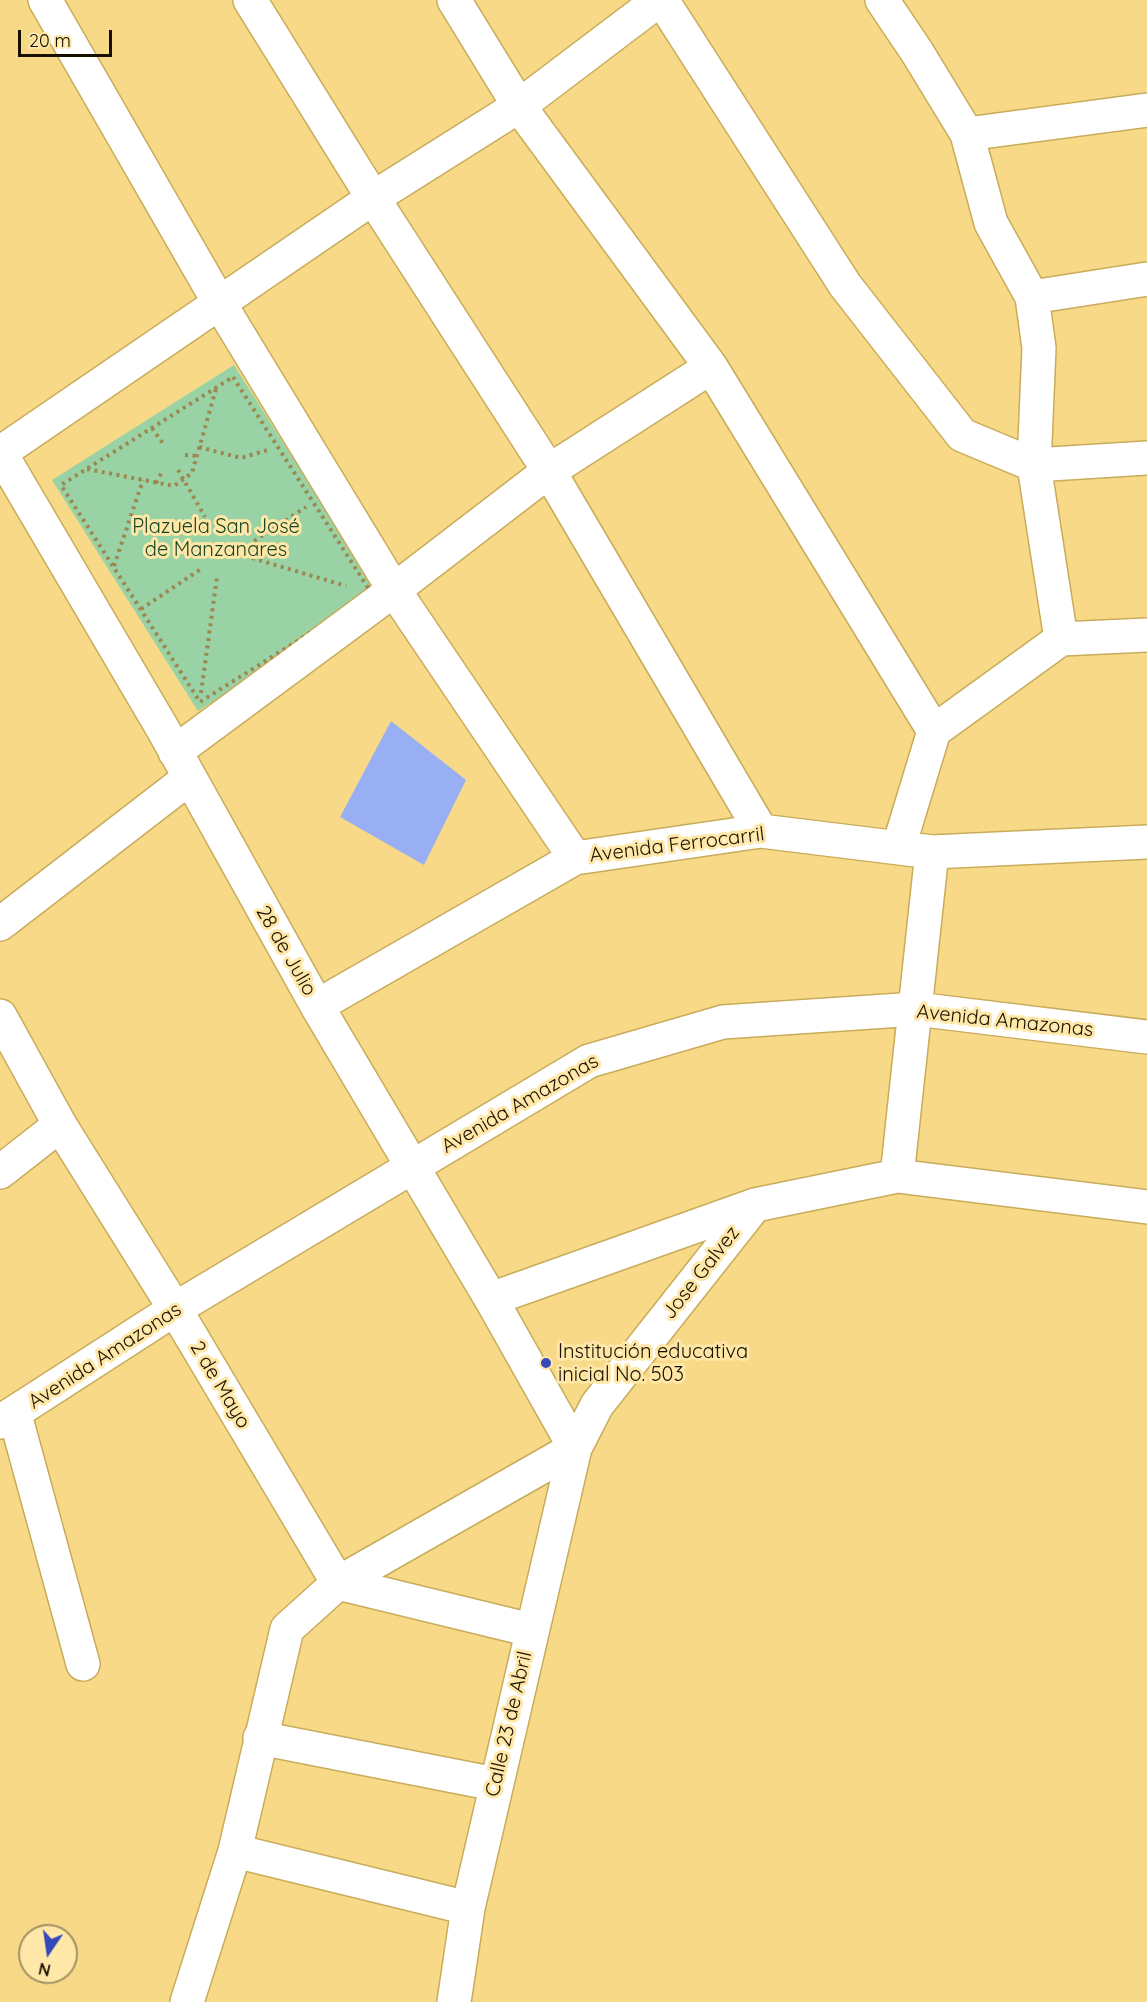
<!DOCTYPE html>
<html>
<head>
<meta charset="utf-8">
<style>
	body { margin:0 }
	#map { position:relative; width:1147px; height:2002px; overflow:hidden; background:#f7d987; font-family:Quicksand,sans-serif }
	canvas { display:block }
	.north { position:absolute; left:18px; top:1924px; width:60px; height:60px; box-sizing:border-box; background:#ffe7a7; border:2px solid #a29164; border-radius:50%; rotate:193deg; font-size:16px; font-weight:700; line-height:24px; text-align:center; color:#170f00 }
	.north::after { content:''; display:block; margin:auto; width:21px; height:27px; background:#3549bc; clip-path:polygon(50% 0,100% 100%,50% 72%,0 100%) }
	.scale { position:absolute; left:18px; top:30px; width:94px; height:27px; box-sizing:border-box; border:3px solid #170f00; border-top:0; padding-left:8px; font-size:18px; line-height:21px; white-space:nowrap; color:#170f00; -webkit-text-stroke:4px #ffe7a7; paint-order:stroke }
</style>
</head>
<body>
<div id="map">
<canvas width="1147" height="2002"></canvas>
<div class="north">N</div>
<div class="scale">20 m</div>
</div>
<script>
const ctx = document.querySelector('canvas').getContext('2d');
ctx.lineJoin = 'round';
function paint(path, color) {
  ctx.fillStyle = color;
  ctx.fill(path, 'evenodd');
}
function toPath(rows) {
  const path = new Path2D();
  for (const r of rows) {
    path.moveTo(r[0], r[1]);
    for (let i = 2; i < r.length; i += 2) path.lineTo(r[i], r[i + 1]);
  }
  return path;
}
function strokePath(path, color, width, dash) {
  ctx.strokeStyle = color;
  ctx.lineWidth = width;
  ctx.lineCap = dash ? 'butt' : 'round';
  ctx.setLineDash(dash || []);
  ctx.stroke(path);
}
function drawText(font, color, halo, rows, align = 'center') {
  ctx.font = font + ' Quicksand,sans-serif';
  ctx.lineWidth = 6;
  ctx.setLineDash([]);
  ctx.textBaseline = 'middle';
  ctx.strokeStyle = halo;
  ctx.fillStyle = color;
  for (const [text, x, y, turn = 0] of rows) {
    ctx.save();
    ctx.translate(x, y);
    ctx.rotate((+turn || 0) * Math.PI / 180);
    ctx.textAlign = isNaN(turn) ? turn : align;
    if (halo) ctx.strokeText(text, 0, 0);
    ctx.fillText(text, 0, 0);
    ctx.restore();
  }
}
const green = toPath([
	[234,365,381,597,198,711,52,480]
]);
const water = toPath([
	[391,721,466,780,424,865,340,817]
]);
const path = toPath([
	[233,377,372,594,200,702,61,485,233,377],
	[152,428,164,445],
	[199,447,241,458,271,449],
	[185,455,197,456],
	[87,469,174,486,192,473,216,389],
	[178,470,205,517],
	[156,483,163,470],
	[254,541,306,507],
	[252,558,346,586],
	[114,566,143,480],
	[141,609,201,569],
	[201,693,217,577]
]);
const street = toPath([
	[45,0,220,304,394,590,575,858],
	[250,0,373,198,549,471,761,831],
	[454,0,519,106,711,367,934,731,899,846],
	[662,0,845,285,962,435,1034,465,1147,458],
	[882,0,917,52,967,134,991,223,1032,297,1039,348,1034,465,1061,639],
	[967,134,1147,110],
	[1032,297,1147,279],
	[0,452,164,731,317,1006,491,1299,575,1448,468,1908,454,2002],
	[0,453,373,198,519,106,659,0],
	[934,731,1061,639,1147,635],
	[175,752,394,590,549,471,711,367],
	[0,924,188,779],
	[317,1006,575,858,761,831,932,852,1147,842],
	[0,1016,60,1125,175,1309,338,1583,531,1630],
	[0,1172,60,1125],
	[897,1176,932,852],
	[491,1299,755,1205],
	[15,1415,83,1664],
	[0,1422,175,1309,589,1061,723,1022,916,1009,1147,1037],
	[260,1738,495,1784],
	[235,1851,468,1908],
	[187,2002,235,1851,287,1629,338,1583,575,1448,597,1405,755,1205,897,1176,1147,1207]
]);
const markers = [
	[546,1363,6,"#3549bc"]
];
const parkNames = [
	["Plazuela San José",216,527],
	["de Manzanares",216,550]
];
const streetNames = [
	["Avenida Ferrocarril",677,845,-7],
	["28 de Julio",286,951,60],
	["Avenida Amazonas",1005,1021,6],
	["Avenida Amazonas",520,1104,-30],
	["Jose Galvez",701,1273,-52],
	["Avenida Amazonas",105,1356,-33],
	["2 de Mayo",220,1385,59],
	["Calle 23 de Abril",509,1724,-77]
];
const poiNames = [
	["Institución educativa",558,1352],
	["inicial No. 503",558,1375]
];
paint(green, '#99d2a4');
paint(water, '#99aff3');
strokePath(street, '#c9ac5b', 36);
strokePath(path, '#9d8750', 4, [3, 4.5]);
strokePath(street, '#fff', 33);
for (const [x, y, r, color] of markers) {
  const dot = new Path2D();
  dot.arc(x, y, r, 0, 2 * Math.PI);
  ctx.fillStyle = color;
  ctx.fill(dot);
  strokePath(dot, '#ffe7a7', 2);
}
drawText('20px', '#154624', '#ffe7a7', parkNames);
drawText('20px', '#170f00', '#ffe7a7', streetNames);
drawText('20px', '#170f00', '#ffe7a7', poiNames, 'left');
</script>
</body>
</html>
